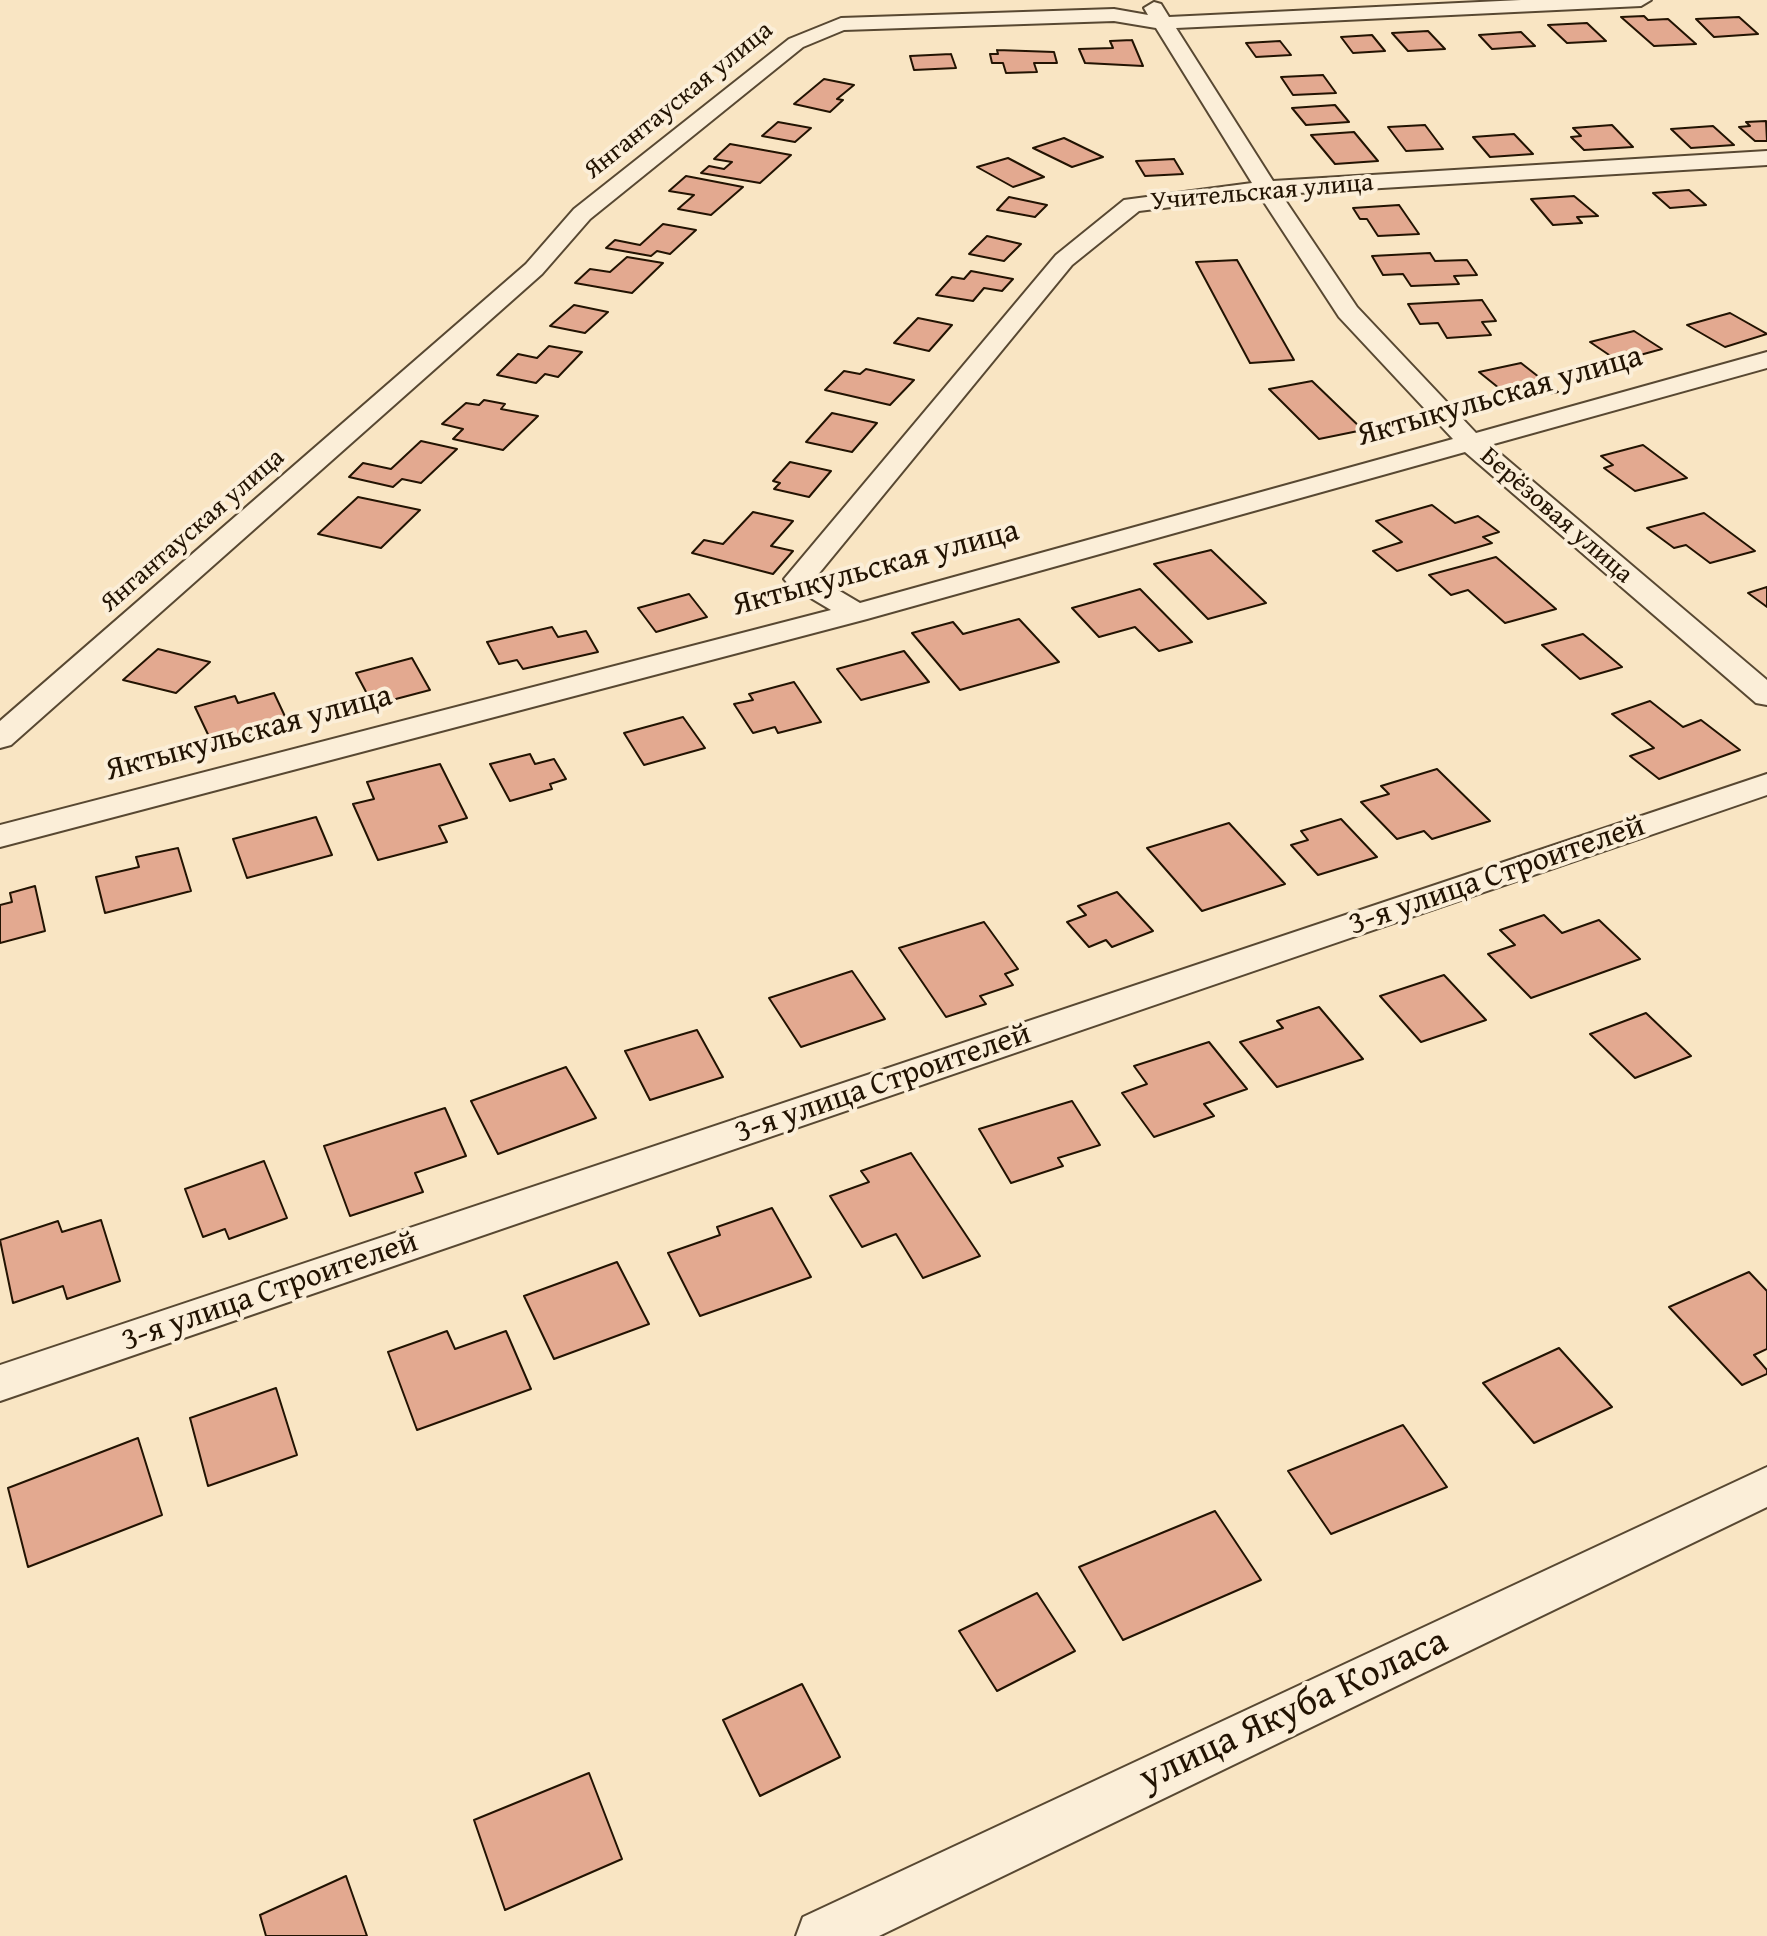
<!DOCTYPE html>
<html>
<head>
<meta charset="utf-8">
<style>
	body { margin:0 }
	canvas { display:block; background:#f9e5c3 }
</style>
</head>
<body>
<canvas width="1767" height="1936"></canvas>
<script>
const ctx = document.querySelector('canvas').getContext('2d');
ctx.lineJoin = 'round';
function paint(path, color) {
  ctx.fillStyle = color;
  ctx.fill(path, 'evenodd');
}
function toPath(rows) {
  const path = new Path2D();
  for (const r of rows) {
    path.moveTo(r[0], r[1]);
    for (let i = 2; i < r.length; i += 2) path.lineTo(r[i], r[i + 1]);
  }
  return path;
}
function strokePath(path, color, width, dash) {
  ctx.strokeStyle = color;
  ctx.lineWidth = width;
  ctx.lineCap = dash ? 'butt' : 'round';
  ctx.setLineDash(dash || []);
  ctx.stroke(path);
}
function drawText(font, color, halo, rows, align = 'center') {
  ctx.font = font + ' "Gentium Book Plus",serif';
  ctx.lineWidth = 8;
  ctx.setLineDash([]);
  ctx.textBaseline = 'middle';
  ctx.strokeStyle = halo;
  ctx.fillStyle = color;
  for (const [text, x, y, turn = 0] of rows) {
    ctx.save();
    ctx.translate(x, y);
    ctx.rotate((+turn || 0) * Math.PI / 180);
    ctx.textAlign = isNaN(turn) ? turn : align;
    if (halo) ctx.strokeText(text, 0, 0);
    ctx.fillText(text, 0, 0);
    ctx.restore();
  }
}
const building = toPath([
	[1644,16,1648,20,1668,19,1696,44,1654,46,1621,17,1644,16],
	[1739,17,1758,34,1714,37,1696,19,1739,17],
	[1587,23,1606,41,1567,43,1548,25,1587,23],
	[1428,31,1445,49,1408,51,1392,33,1428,31],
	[1521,32,1535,46,1492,49,1479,35,1521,32],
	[1372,35,1385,51,1353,53,1341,37,1372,35],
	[1132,40,1143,66,1085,63,1079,49,1113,48,1110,41,1132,40],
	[1280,41,1291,55,1256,57,1246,43,1280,41],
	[997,50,1054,52,1057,63,1034,63,1037,72,1006,73,1003,63,992,63,990,54,998,54,997,50],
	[951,54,956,68,914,70,910,56,951,54],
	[1323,75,1336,93,1293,95,1281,77,1323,75],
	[824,79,854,85,837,99,843,100,830,112,794,104,824,79],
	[1335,105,1349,122,1306,125,1292,108,1335,105],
	[1766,121,1767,141,1755,141,1739,127,1750,126,1746,122,1766,121],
	[778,122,811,128,795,142,762,136,778,122],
	[1425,125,1443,149,1406,151,1388,127,1425,125],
	[1612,125,1633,147,1584,150,1571,137,1581,136,1573,128,1612,125],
	[1713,126,1734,145,1691,148,1671,129,1713,126],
	[1354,132,1378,161,1335,164,1311,135,1354,132],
	[1514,134,1533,154,1490,157,1473,137,1514,134],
	[1064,138,1103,157,1072,167,1033,148,1064,138],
	[730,144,791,155,760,183,701,173,709,166,724,169,732,162,714,159,730,144],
	[1008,158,1044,177,1013,187,977,167,1008,158],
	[1174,159,1183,174,1145,176,1136,161,1174,159],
	[686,176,743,187,711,215,678,209,694,195,669,191,686,176],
	[1689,190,1706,205,1670,208,1653,193,1689,190],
	[1574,196,1598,216,1577,217,1582,223,1553,225,1531,199,1574,196],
	[1009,197,1047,205,1035,217,997,210,1009,197],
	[1399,205,1419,234,1378,236,1367,219,1360,219,1353,208,1399,205],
	[663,224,696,230,670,254,657,251,651,256,606,248,615,240,640,245,663,224],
	[987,236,1021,244,1004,261,969,254,987,236],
	[1430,253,1435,261,1467,260,1477,275,1454,276,1459,284,1411,286,1403,274,1383,275,1372,256,1430,253],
	[627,257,663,263,632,293,575,283,590,269,610,272,627,257],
	[1237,260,1294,360,1250,363,1196,262,1237,260],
	[971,271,1013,279,1002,291,984,288,973,301,936,295,952,277,964,279,971,271],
	[1482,300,1496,321,1482,322,1491,335,1447,338,1438,323,1420,324,1408,304,1482,300],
	[574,305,608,312,585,333,550,326,574,305],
	[1730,313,1767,334,1725,347,1687,325,1730,313],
	[918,318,952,325,929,351,894,343,918,318],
	[1634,331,1662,349,1618,361,1590,342,1634,331],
	[549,346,582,352,558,377,545,374,536,383,497,375,518,354,537,358,549,346],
	[1521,363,1558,392,1515,401,1479,372,1521,363],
	[866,369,914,380,890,405,825,390,844,371,860,374,866,369],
	[1312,381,1363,430,1319,439,1269,389,1312,381],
	[484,400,505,404,501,409,538,416,503,450,453,439,463,429,442,424,466,403,479,405,484,400],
	[832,413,877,423,852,452,806,442,832,413],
	[421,441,457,449,421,483,402,479,393,487,349,477,363,463,391,469,421,441],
	[1643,445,1687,478,1635,491,1604,468,1613,465,1601,456,1643,445],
	[790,462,831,471,809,497,774,489,780,483,773,481,790,462],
	[358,497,420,510,381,548,318,534,358,497],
	[1432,505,1455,523,1478,516,1499,532,1483,537,1492,543,1397,571,1373,551,1402,542,1376,521,1432,505],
	[753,512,793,521,771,546,793,551,773,574,692,553,704,540,723,544,753,512],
	[1704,513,1755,551,1710,563,1686,545,1674,548,1647,528,1704,513],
	[1211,550,1266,603,1208,619,1154,564,1211,550],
	[1496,557,1556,609,1505,623,1468,590,1451,595,1429,575,1496,557],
	[1767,587,1767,607,1748,593,1767,587],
	[1140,589,1192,642,1159,651,1135,627,1099,637,1072,608,1140,589],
	[689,594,707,617,656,632,638,608,689,594],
	[1019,619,1059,662,960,690,912,633,953,622,963,634,1019,619],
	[552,627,558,637,586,631,598,652,523,669,517,660,499,664,487,642,552,627],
	[1583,634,1622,667,1580,679,1542,645,1583,634],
	[158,649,210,662,176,693,123,680,158,649],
	[904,651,929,682,861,700,837,669,904,651],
	[412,658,430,690,373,705,356,673,412,658],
	[794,682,821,722,778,733,775,727,753,733,734,704,753,700,749,694,794,682],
	[274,693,289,725,213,745,195,707,235,696,238,703,274,693],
	[1650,701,1683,727,1701,720,1740,750,1659,779,1630,756,1654,748,1612,714,1650,701],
	[683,717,705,748,644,765,624,733,683,717],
	[530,754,535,764,554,759,566,779,550,784,552,789,510,801,490,764,530,754],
	[440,764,467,818,439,826,447,842,378,860,353,804,374,799,367,782,440,764],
	[1437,769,1490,821,1432,839,1424,831,1397,839,1361,802,1389,794,1381,786,1437,769],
	[316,817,332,855,247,878,233,839,316,817],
	[1341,819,1377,857,1318,875,1291,845,1308,840,1301,831,1341,819],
	[1229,823,1285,884,1202,911,1147,848,1229,823],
	[178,848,191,891,105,913,96,877,139,867,136,857,178,848],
	[35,886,45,931,0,943,0,905,12,902,10,893,35,886],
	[1117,892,1153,931,1112,947,1106,940,1089,947,1067,922,1086,915,1078,906,1117,892],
	[1544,915,1562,933,1599,920,1640,959,1531,998,1488,954,1515,945,1500,930,1544,915],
	[984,922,1018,969,1005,974,1013,985,980,996,986,1004,946,1017,899,948,984,922],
	[852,971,885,1019,801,1047,769,998,852,971],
	[1444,975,1486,1020,1421,1042,1380,996,1444,975],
	[1319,1007,1363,1059,1277,1087,1240,1042,1283,1028,1277,1021,1319,1007],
	[1646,1013,1691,1056,1635,1078,1590,1034,1646,1013],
	[697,1030,723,1077,650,1100,625,1051,697,1030],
	[1209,1042,1247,1089,1204,1104,1214,1116,1154,1137,1122,1093,1147,1084,1134,1066,1209,1042],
	[566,1067,596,1118,498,1154,471,1101,566,1067],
	[1072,1101,1100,1145,1058,1158,1063,1166,1011,1183,979,1129,1072,1101],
	[445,1108,466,1156,415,1173,423,1192,350,1216,324,1146,445,1108],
	[911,1153,980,1256,923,1278,896,1234,862,1247,830,1196,869,1182,861,1171,911,1153],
	[264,1161,287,1218,229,1239,225,1229,203,1237,185,1189,264,1161],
	[772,1208,811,1277,700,1316,668,1253,720,1235,717,1227,772,1208],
	[101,1220,120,1281,67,1299,63,1286,13,1303,0,1240,58,1221,62,1232,101,1220],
	[617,1262,649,1324,554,1359,524,1296,617,1262],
	[1749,1272,1767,1291,1767,1349,1754,1355,1767,1370,1767,1374,1742,1385,1669,1307,1749,1272],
	[447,1331,455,1349,506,1331,531,1389,417,1430,388,1352,447,1331],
	[1559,1348,1612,1407,1534,1443,1483,1383,1559,1348],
	[276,1388,297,1455,208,1486,190,1418,276,1388],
	[1403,1425,1447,1487,1331,1534,1288,1471,1403,1425],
	[138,1438,162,1515,28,1567,8,1488,138,1438],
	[1215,1511,1261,1580,1123,1640,1079,1567,1215,1511],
	[1037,1593,1075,1651,997,1691,959,1631,1037,1593],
	[802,1684,840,1757,760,1796,723,1720,802,1684],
	[589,1773,622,1859,505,1910,474,1820,589,1773],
	[346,1876,367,1936,266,1936,260,1915,346,1876]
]);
const street = toPath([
	[1521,0,1651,0,1641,6,1176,28,1273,181,1767,151,1767,165,1281,194,1357,307,1476,433,1767,352,1767,368,1490,445,1767,680,1767,705,1756,703,1465,452,867,619,0,847,0,825,831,610,789,585,784,579,1056,255,1124,200,1252,183,1156,28,1114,21,844,30,803,47,590,219,542,274,11,745,0,748,0,721,526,264,574,209,789,39,841,18,1114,9,1148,15,1144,8,1154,2,1161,4,1169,17,1521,0],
	[1260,196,1339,317,1453,439,860,603,816,577,1072,265,1139,211,1260,196],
	[1767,774,1767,795,0,1401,0,1365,1767,774],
	[1767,1467,1767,1507,879,1936,796,1936,803,1917,1767,1467]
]);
const farStreetnames = [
	["Янгантауская улица",679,101,-39],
	["Учительская улица",1262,193,-5],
	["Берёзовая улица",1556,516,41],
	["Янгантауская улица",193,531,-41]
];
const streetNames = [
	["Яктыкульская улица",1500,397,-16],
	["Яктыкульская улица",876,569,-15],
	["Яктыкульская улица",249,734,-15],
	["3-я улица Строителей",1497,876,-19],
	["3-я улица Строителей",883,1084,-19],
	["3-я улица Строителей",270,1292,-19]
];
const nearStreetnames = [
	["улица Якуба Коласа",1294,1711,-25]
];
paint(building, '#e3a990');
strokePath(building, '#221302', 2);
strokePath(street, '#584832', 4);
paint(street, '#fbeed8');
drawText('26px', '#221302', '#fbeed8', farStreetnames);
drawText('32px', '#221302', '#fbeed8', streetNames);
drawText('38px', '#221302', '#fbeed8', nearStreetnames);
</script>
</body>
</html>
